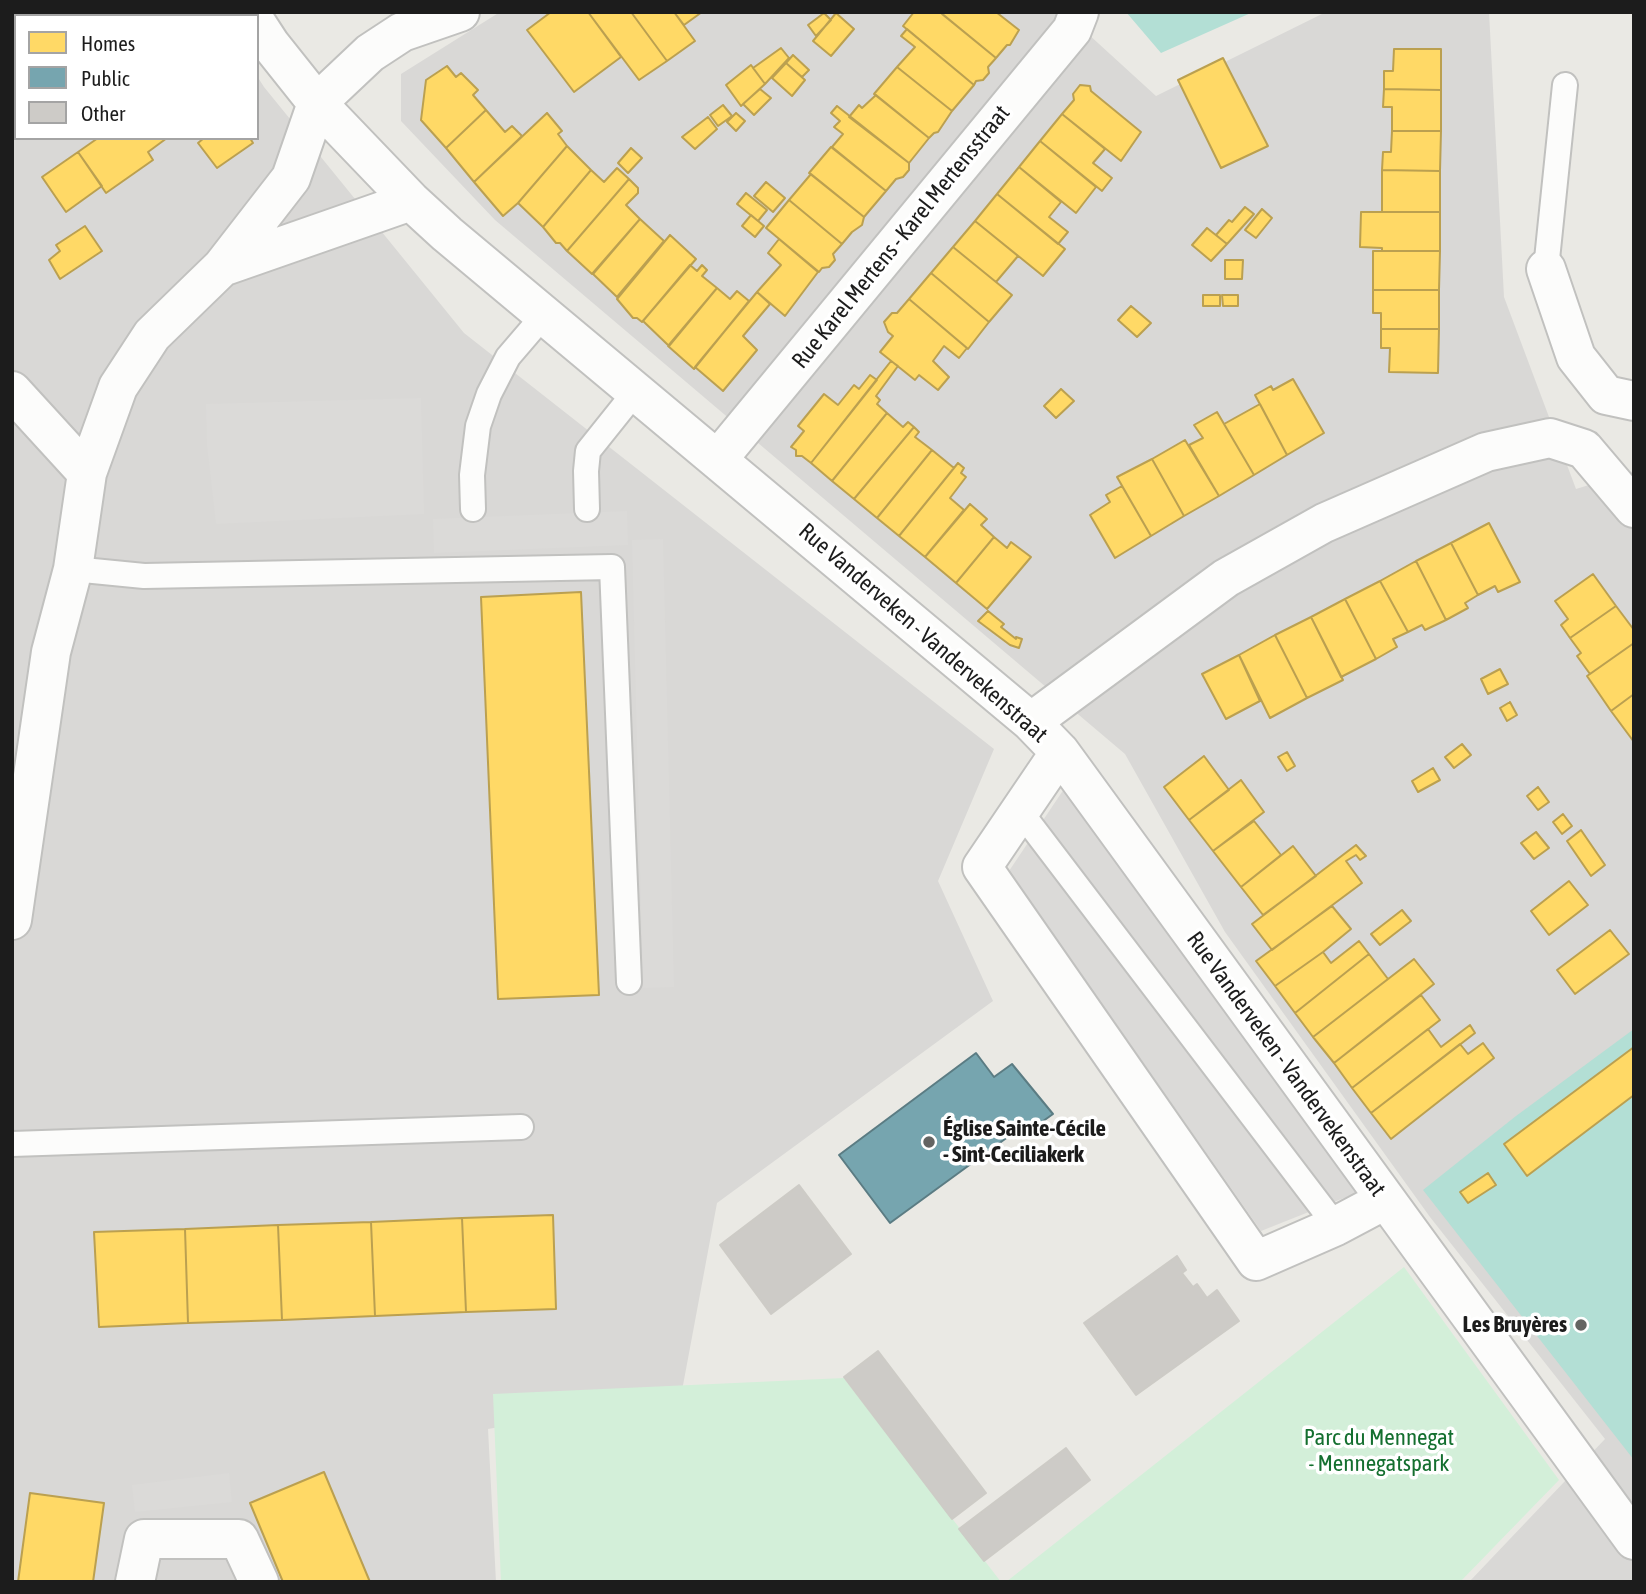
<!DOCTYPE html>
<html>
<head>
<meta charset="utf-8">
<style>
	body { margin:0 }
	#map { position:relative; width:1646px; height:1594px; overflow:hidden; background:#eae9e4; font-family:"Asap Condensed",sans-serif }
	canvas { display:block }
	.frame { position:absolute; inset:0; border:14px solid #1c1c1c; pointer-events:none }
	.legend { position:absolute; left:14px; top:14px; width:245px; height:126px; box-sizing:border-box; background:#fff; border:2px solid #a4a4a4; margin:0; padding:9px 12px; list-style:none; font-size:21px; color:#1c1c1c }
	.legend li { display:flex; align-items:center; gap:14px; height:35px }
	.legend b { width:35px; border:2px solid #a4a4a4 }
</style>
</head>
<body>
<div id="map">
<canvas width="1646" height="1594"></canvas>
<div class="frame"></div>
<ul class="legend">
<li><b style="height:19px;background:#ffd966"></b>Homes</li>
<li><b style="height:19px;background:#76a5af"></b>Public</li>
<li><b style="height:19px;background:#cdcbc7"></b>Other</li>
</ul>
</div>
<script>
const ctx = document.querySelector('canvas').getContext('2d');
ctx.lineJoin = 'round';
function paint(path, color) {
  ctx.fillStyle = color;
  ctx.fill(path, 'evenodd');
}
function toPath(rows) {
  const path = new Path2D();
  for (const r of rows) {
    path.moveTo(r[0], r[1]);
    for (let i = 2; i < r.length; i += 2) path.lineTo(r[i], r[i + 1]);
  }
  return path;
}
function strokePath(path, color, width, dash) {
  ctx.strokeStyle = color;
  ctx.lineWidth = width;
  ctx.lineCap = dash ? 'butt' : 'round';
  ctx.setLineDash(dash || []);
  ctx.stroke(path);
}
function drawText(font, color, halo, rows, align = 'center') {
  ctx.font = font + ' "Asap Condensed",sans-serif';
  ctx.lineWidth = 7;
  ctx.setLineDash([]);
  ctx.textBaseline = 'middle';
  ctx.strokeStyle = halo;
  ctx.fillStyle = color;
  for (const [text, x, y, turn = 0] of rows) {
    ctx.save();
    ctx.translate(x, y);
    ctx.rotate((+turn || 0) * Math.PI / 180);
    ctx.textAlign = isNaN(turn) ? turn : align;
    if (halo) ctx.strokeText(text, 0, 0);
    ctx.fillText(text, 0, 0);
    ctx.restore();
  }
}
const residential = toPath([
	[12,12,224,12,226,16,16,16,16,138,257,138,257,76,264,87,464,333,994,749,938,881,993,1001,717,1203,681,1396,488,1429,496,1582,12,1582],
	[500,12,1064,12,1156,96,1326,12,1489,12,1504,297,1576,489,1634,471,1634,1582,1469,1582,1605,1439,1430,1217,1225,932,1125,754,495,220,401,121,401,74]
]);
const park = toPath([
	[1404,1267,1559,1480,1460,1582,1006,1582],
	[844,1378,1001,1582,501,1582,493,1394]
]);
const pitch = toPath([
	[1126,12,1253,12,1161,53],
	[1634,1029,1634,1460,1423,1190,1516,1116]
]);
const parking = toPath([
	[421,398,424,514,216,524,207,445,206,404],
	[627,511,628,545,434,553,433,519],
	[663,539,674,987,643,988,632,540],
	[1066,786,1364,1190,1261,1231,1009,871],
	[229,1473,232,1502,135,1512,132,1485]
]);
const homes = toPath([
	[551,12,588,12,621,57,574,92,527,30,551,12],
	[588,12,631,12,667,61,639,80,588,12],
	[631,12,674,12,695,41,667,61,631,12],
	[674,12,702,12,684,25,674,12],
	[914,12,940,12,996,58,988,67,989,73,983,80,976,81,974,85,903,26,914,12],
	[944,12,996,12,1019,30,1010,45,1007,45,996,58,942,14,944,12],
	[824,13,831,20,816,36,808,25,824,13],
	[836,13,854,29,831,56,813,41,836,13],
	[907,29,974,85,952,111,897,67,915,47,901,36,907,29],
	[781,48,789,58,765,84,753,68,781,48],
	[1394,49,1441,49,1441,90,1384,89,1384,71,1393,71,1394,49],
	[793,55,809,70,802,77,786,63,793,55],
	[1223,58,1268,146,1221,168,1178,80,1223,58],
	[786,63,805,80,792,96,772,78,786,63],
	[751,65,765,84,741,106,726,85,751,65],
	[447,66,456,77,461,73,478,90,473,95,486,110,446,148,421,120,426,80,447,66],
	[897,67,952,111,938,132,934,133,929,138,874,94,897,67],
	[1080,85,1090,86,1091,91,1141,132,1121,161,1062,114,1074,100,1073,94,1080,85],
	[760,89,771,98,754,115,743,104,760,89],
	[1384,89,1441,90,1441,131,1392,131,1392,107,1383,107,1384,89],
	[876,95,929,138,909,163,849,117,859,105,862,108,876,95],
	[723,105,732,116,718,126,710,115,723,105],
	[837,106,909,163,909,170,903,177,896,179,886,191,832,147,843,134,834,127,840,121,831,113,837,106],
	[486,110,505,132,512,126,522,136,474,182,446,148,486,110],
	[547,113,562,131,558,134,567,146,518,203,503,216,474,182,547,113],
	[736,113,745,121,736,131,727,122,736,113],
	[1062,114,1105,149,1093,163,1112,178,1102,191,1040,141,1062,114],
	[708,117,717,129,695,149,682,137,708,117],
	[1392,131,1441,131,1440,171,1382,170,1383,152,1391,152,1392,131],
	[98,138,167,138,148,152,153,160,106,193,78,152,98,138],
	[204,138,250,138,253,143,217,168,198,143,204,138],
	[1040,141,1096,187,1076,213,1019,167,1040,141],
	[567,146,591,170,543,227,518,203,567,146],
	[831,147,886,191,864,217,809,173,831,147],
	[631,148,642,158,628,173,618,163,631,148],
	[78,152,102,186,66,212,42,177,78,152],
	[1019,167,1061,202,1049,217,1068,232,1058,244,997,194,1019,167],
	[617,168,629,179,567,251,560,243,556,243,543,227,591,170,604,182,617,168],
	[1382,170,1440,171,1440,212,1382,212,1382,170],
	[811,174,864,217,862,225,852,232,842,244,789,200,811,174],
	[629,179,638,188,638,193,626,205,640,219,592,274,567,251,629,179],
	[766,182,785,198,773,212,754,196,766,182],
	[746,193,767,210,758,221,737,204,746,193],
	[997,194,1065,249,1043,276,975,221,997,194],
	[789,200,842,244,833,254,835,260,829,267,822,268,819,272,766,228,789,200],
	[1245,207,1254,214,1227,244,1216,235,1229,220,1232,222,1245,207],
	[1262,209,1272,218,1256,238,1245,230,1262,209],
	[1361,212,1440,212,1440,251,1382,251,1382,248,1360,247,1361,212],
	[751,215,764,226,755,237,742,226,751,215],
	[640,219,664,241,617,297,593,274,640,219],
	[975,221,1018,256,996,282,953,247,975,221],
	[85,226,102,251,60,279,49,260,60,251,56,245,85,226],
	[1207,228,1227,244,1211,261,1192,245,1207,228],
	[670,235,696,259,642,322,637,318,633,318,617,299,670,235],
	[779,239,818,272,785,316,757,292,781,265,768,253,779,239],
	[953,247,1012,295,989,322,931,273,953,247],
	[1373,251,1440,251,1439,290,1373,290,1373,251],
	[1225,260,1243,260,1242,279,1225,279,1225,260],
	[690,265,697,271,702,265,707,270,702,276,717,288,669,346,643,321,690,265],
	[931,273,989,322,968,349,909,299,931,273],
	[717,288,730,299,737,291,749,301,694,369,668,346,717,288],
	[1373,290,1439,290,1439,329,1381,329,1381,313,1373,313,1373,290],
	[757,292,770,304,743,336,757,350,723,391,695,367,757,292],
	[1203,295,1220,295,1220,306,1203,306,1203,295],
	[1222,295,1238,295,1238,306,1223,306,1222,295],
	[909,299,967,348,959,358,944,346,933,361,949,377,938,390,919,375,915,380,880,352,893,336,888,332,884,322,892,313,897,313,909,299],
	[1131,306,1151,323,1137,337,1118,320,1131,306],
	[1381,329,1439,329,1438,373,1389,372,1390,348,1381,348,1381,329],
	[891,361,898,366,876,396,880,400,877,404,887,413,832,481,811,463,891,361],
	[870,375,877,380,811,463,802,456,796,456,796,450,791,447,804,431,798,426,824,394,838,405,854,385,859,389,870,375],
	[1293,379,1324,433,1287,455,1255,395,1271,386,1273,390,1293,379],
	[1061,389,1074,401,1056,418,1044,406,1061,389],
	[1260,404,1287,455,1254,475,1224,424,1260,404],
	[1217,412,1254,475,1219,496,1189,445,1203,438,1194,425,1217,412],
	[887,413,903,427,908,422,914,427,854,499,832,481,887,413],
	[914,427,919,432,915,437,932,450,877,518,854,499,914,427],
	[1185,440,1219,496,1184,516,1152,459,1185,440],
	[932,450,954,468,899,536,877,518,932,450],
	[1152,459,1184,516,1151,536,1117,477,1152,459],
	[958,463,964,468,961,473,966,477,950,498,964,510,925,557,899,536,958,463],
	[1122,486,1151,536,1115,558,1090,515,1110,502,1106,495,1122,486],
	[970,504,987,519,981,525,994,537,956,583,925,557,970,504],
	[1489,523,1520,582,1498,592,1495,586,1478,595,1451,543,1489,523],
	[994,537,1007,548,1011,542,1031,557,987,609,956,583,994,537],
	[1451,543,1478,595,1465,603,1468,608,1446,620,1416,561,1451,543],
	[1416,561,1446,620,1425,630,1422,625,1408,632,1380,581,1416,561],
	[1593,574,1616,606,1570,638,1561,625,1568,619,1555,601,1593,574],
	[1380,581,1408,632,1393,639,1397,647,1376,659,1345,599,1380,581],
	[581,592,599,995,498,999,481,597,581,592],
	[1345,599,1376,659,1341,677,1311,617,1345,599],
	[1616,606,1634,630,1634,643,1590,674,1577,656,1581,653,1570,638,1616,606],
	[988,611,1004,624,1001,627,1016,639,1016,637,1022,639,1019,648,1010,645,978,621,988,611],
	[1311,617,1343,680,1307,698,1275,635,1311,617],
	[1275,635,1307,698,1270,718,1239,655,1275,635],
	[1634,643,1634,694,1611,711,1587,676,1634,643],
	[1239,655,1260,701,1226,719,1202,674,1239,655],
	[1500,669,1508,684,1488,694,1481,679,1500,669],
	[1634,694,1634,742,1611,711,1634,694],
	[1510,702,1517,715,1507,721,1500,708,1510,702],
	[1462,744,1471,755,1454,768,1445,757,1462,744],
	[1287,752,1295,766,1287,771,1278,757,1287,752],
	[1204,756,1229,790,1189,820,1164,787,1204,756],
	[1433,768,1440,780,1418,792,1412,781,1433,768],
	[1241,780,1264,812,1213,851,1189,820,1241,780],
	[1538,787,1549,802,1538,810,1527,796,1538,787],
	[1563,814,1572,826,1562,834,1553,822,1563,814],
	[1254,821,1281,855,1241,887,1213,851,1254,821],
	[1581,830,1605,865,1591,876,1567,841,1581,830],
	[1536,832,1549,848,1534,859,1521,843,1536,832],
	[1356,845,1366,856,1360,860,1356,855,1346,861,1362,883,1272,950,1252,924,1356,845],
	[1293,846,1316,876,1263,915,1241,887,1293,846],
	[1569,881,1588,905,1549,935,1531,911,1569,881],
	[1332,906,1351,929,1323,952,1275,986,1256,961,1332,906],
	[1402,910,1411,921,1380,945,1371,934,1402,910],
	[1610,930,1629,954,1575,994,1557,970,1610,930],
	[1359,941,1369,954,1295,1013,1275,986,1323,952,1331,963,1359,941],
	[1369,954,1388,979,1313,1037,1295,1013,1369,954],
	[1414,959,1434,984,1334,1063,1313,1037,1414,959],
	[1421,995,1440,1020,1352,1088,1334,1063,1421,995],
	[1470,1025,1475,1033,1371,1113,1352,1088,1428,1029,1441,1047,1470,1025],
	[1483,1043,1494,1058,1391,1139,1371,1113,1460,1044,1468,1054,1483,1043],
	[1634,1047,1634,1095,1527,1176,1504,1144,1634,1047],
	[1488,1173,1496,1185,1468,1203,1460,1192,1488,1173],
	[553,1215,556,1309,466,1312,462,1218,553,1215],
	[462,1218,466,1312,375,1316,371,1222,462,1218],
	[371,1222,375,1316,282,1320,278,1225,371,1222],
	[278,1225,282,1320,188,1323,185,1229,278,1225],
	[185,1229,188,1323,99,1327,94,1232,185,1229],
	[324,1472,370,1582,283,1582,250,1503,324,1472],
	[30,1493,104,1503,93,1582,18,1582,30,1493]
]);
const public = toPath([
	[976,1053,994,1077,1012,1064,1053,1114,1032,1129,1027,1123,890,1223,839,1155,976,1053]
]);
const building = toPath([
	[799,1185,851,1254,771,1314,720,1245,799,1185],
	[1177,1256,1186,1270,1182,1273,1193,1287,1197,1284,1207,1298,1217,1290,1239,1321,1136,1395,1084,1323,1177,1256],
	[878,1351,986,1493,952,1519,844,1377,878,1351],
	[1066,1448,1090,1480,984,1561,959,1529,1066,1448]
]);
const lane = toPath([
	[1546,269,1565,85],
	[473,509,472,475,478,426,489,394,508,357,544,315],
	[587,509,586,471,588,451,636,391],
	[73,569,144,576,612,567,629,982],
	[1020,811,1336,1226],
	[12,1144,521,1127]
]);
const street = toPath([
	[257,24,270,44,317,103,411,201,447,234,1031,722,1060,752,1634,1540],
	[222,267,411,201],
	[1546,269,1576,357,1606,395,1634,401],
	[12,391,87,473],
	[718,459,1072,30,1079,12],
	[1031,722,1226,578,1324,523,1486,452,1550,438,1584,449,1634,508],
	[1060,752,982,867,1256,1261,1336,1226,1385,1200],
	[12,920,51,652,73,569,87,473,118,387,152,335,222,267,291,178,317,103,370,53,402,32,460,12],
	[135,1582,144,1539,239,1539,259,1582]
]);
const markers = [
	[929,1142,7,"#646462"],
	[1581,1325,7,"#646462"]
];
const streetNames = [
	["Rue Karel Mertens - Karel Mertensstraat",901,237,-51],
	["Rue Vanderveken - Vandervekenstraat",923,633,41],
	["Rue Vanderveken - Vandervekenstraat",1286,1064,54]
];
const poiNames = [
	["Église Sainte-Cécile",943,1129],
	["- Sint-Ceciliakerk",943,1155],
	["Les Bruyères",1567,1325,"right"]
];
const parkNames = [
	["Parc du Mennegat",1379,1438],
	["- Mennegatspark",1379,1464]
];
paint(residential, '#d9d8d6');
paint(park, '#d3efd9');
paint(pitch, '#b3dfd5');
paint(parking, '#dbdad8');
paint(homes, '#ffd966');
strokePath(homes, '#bba050', 2);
paint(public, '#76a5af');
strokePath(public, '#5b7c83', 2);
paint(building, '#cdcbc7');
strokePath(building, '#cdcbc6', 2);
strokePath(lane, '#c1c1bf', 28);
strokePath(street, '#c1c1bf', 42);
strokePath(lane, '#fcfcfb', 24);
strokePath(street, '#fcfcfb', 38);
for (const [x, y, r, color] of markers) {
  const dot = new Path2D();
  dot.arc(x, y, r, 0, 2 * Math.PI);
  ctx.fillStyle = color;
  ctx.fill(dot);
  strokePath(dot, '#fff', 2.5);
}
drawText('23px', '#1c1c1c', '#fff', streetNames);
drawText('bold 23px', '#1c1c1c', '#fff', poiNames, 'left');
drawText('23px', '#146f2f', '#fff', parkNames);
</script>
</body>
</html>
